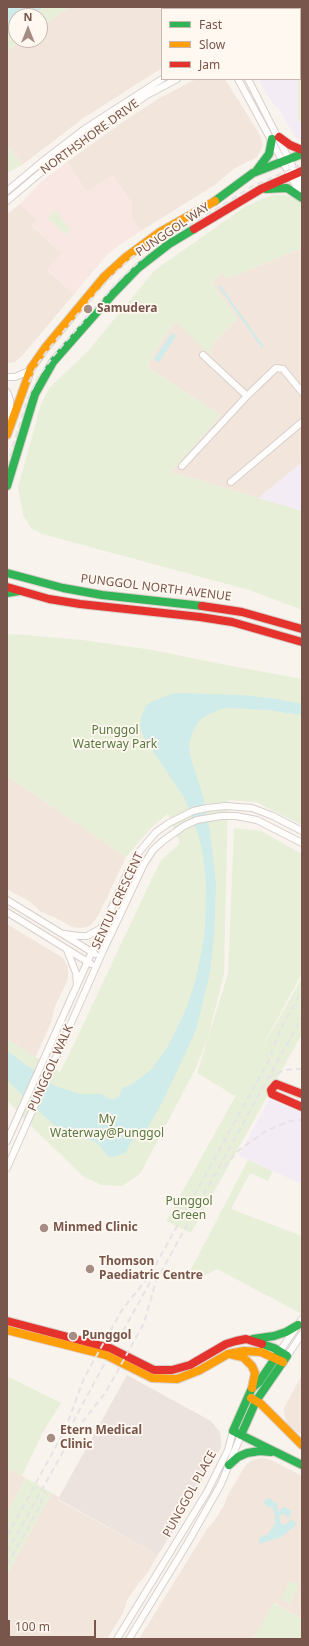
<!DOCTYPE html>
<html>
<head>
<meta charset="utf-8">
<style>
	body { margin:0 }
	#map { position:relative; width:309px; height:1646px; overflow:hidden; background:#f9f3ee; font-family:"Noto Sans",sans-serif }
	canvas { display:block }
	.frame { position:absolute; inset:0; border:8px solid #79564b; pointer-events:none }
	.legend { position:absolute; left:161px; top:8px; width:140px; height:72px; box-sizing:border-box; background:#fff8f1; border:1px solid #c9b7af; margin:0; padding:5px 7px; list-style:none; font-size:12px; color:#79564b }
	.legend li { display:flex; align-items:center; gap:8px; height:20px }
	.legend b { width:20px; border:1px solid #c9b7af }
	.north { position:absolute; left:8px; top:8px; width:40px; height:40px; box-sizing:border-box; background:#fff8f1; border:1px solid #c9b7af; border-radius:50%; rotate:0deg; font-size:11px; font-weight:700; line-height:16px; text-align:center; color:#79564b }
	.north::after { content:''; display:block; margin:auto; width:14px; height:18px; background:#a68d84; clip-path:polygon(50% 0,100% 100%,50% 72%,0 100%) }
	.scale { position:absolute; left:8px; top:1620px; width:88px; height:18px; box-sizing:border-box; border:2px solid #79564b; border-top:0; padding-left:5px; font-size:12px; line-height:14px; white-space:nowrap; color:#79564b; -webkit-text-stroke:3px #fff8f1; paint-order:stroke }
</style>
</head>
<body>
<div id="map">
<canvas width="309" height="1646"></canvas>
<div class="frame"></div>
<ul class="legend">
<li><b style="height:5px;background:#30b455"></b>Fast</li>
<li><b style="height:5px;background:#ff9f0a"></b>Slow</li>
<li><b style="height:5px;background:#e5322d"></b>Jam</li>
</ul>
<div class="north">N</div>
<div class="scale">100 m</div>
</div>
<script>
const ctx = document.querySelector('canvas').getContext('2d');
ctx.lineJoin = 'round';
function paint(path, color) {
  ctx.fillStyle = color;
  ctx.fill(path, 'evenodd');
}
function toPath(rows) {
  const path = new Path2D();
  for (const r of rows) {
    path.moveTo(r[0], r[1]);
    for (let i = 2; i < r.length; i += 2) path.lineTo(r[i], r[i + 1]);
  }
  return path;
}
function strokePath(path, color, width, dash) {
  ctx.strokeStyle = color;
  ctx.lineWidth = width;
  ctx.lineCap = dash ? 'butt' : 'round';
  ctx.setLineDash(dash || []);
  ctx.stroke(path);
}
function drawText(font, color, halo, rows, align = 'center') {
  ctx.font = font + ' "Noto Sans",sans-serif';
  ctx.lineWidth = 3.5;
  ctx.setLineDash([]);
  ctx.textBaseline = 'middle';
  ctx.strokeStyle = halo;
  ctx.fillStyle = color;
  for (const [text, x, y, turn = 0] of rows) {
    ctx.save();
    ctx.translate(x, y);
    ctx.rotate((+turn || 0) * Math.PI / 180);
    ctx.textAlign = isNaN(turn) ? turn : align;
    if (halo) ctx.strokeText(text, 0, 0);
    ctx.fillText(text, 0, 0);
    ctx.restore();
  }
}
const residential = toPath([
	[69,7,193,7,195,9,162,9,162,68,82,119,22,165,7,145,7,51,23,40,40,40,40,28],
	[196,79,225,79,260,135,263,146,257,157,235,168,216,184,141,231,132,218,132,203,113,175,87,192,67,162,121,123,158,99],
	[20,204,37,220,32,226,62,253,47,270,74,294,22,356,15,362,10,363,7,362,7,214],
	[302,248,302,462,259,498,171,472,221,415,147,367,154,353,167,332,176,322,214,343,231,325,238,319,212,284,222,272,227,279],
	[7,776,126,857,98,916,90,926,81,928,72,927,60,920,40,911,29,901,7,889],
	[7,924,63,958,68,967,68,979,55,1006,51,1023,35,1058,7,1039],
	[302,1375,302,1435,292,1429,287,1424,285,1418,284,1408],
	[262,1458,271,1460,302,1476,302,1619,274,1603,253,1639,139,1639,207,1529,215,1520,223,1507,229,1493,245,1466,252,1460],
	[7,1468,26,1478,7,1513],
	[52,1493,59,1497,58,1500,158,1555,146,1575,138,1584,127,1600,123,1613,107,1639,7,1639,7,1574]
]);
const commercial = toPath([
	[67,162,87,192,113,175,132,203,132,218,141,231,119,245,106,256,74,294,47,269,62,253,32,225,37,220,20,204,42,181]
]);
const industrial = toPath([
	[127,1375,211,1421,220,1432,221,1439,221,1448,205,1473,198,1490,158,1555,58,1499]
]);
const education = toPath([
	[302,40,302,140,295,137,280,111,268,97,258,79,300,79,300,41],
	[302,462,302,511,259,498],
	[269,1099,302,1113,302,1184,239,1156]
]);
const green = toPath([
	[44,7,69,7,40,28,40,16,32,16],
	[16,28,16,40,23,40,7,51,7,35],
	[300,58,302,58,302,121,298,121,298,79,300,79],
	[7,145,22,165,7,173],
	[273,195,285,195,296,199,302,204,302,248,227,279,222,273,212,284,238,319,231,325,214,343,209,354,176,322,167,332,154,353,147,367,221,415,171,472,302,511,302,610,249,590,42,534,31,528,23,515,18,487,41,404,50,387,87,352,155,270,246,206],
	[55,210,70,229,65,234,47,218],
	[13,634,83,640,153,650,221,664,302,679,302,825,256,802,228,800,224,974,208,1037,196,1068,140,1174,122,1186,101,1185,83,1176,33,1128,7,1100,7,1039,60,1072,73,1046,154,874,162,859,180,843,168,814,152,827,126,857,7,776,7,635],
	[234,828,261,831,302,854,302,973,258,1055,302,978,302,1034,191,1233,166,1221,240,1088,235,1096,197,1073,228,974],
	[248,1160,273,1171,268,1181,250,1173,231,1209,302,1236,302,1314,217,1269,208,1274,186,1279],
	[7,1376,61,1403,42,1434,22,1476,7,1468],
	[26,1478,52,1493,7,1574,7,1513],
	[290,1580,299,1585,290,1604,281,1599],
	[273,1603,302,1619,302,1639,253,1639]
]);
const water = toPath([
	[7,7,44,7,32,16,16,16,16,28,7,35],
	[220,285,264,347,262,348,218,286],
	[172,333,176,336,159,362,154,359],
	[180,693,241,695,277,699,302,704,302,715,267,710,230,708,220,709,204,717,198,722,192,733,189,745,191,759,203,796,210,832,216,884,214,937,210,972,196,1030,164,1099,143,1136,135,1139,131,1142,126,1153,117,1156,108,1157,101,1147,95,1142,81,1136,67,1136,42,1114,7,1080,7,1051,55,1086,80,1094,101,1094,109,1099,115,1099,119,1096,123,1088,133,1084,152,1069,169,1045,186,1009,194,986,200,960,205,931,206,882,203,855,199,837,185,799,149,745,143,735,140,725,142,714,146,706,153,701,172,694],
	[269,1498,277,1504,278,1512,284,1507,291,1510,290,1518,283,1514,279,1516,280,1521,283,1525,288,1523,291,1519,297,1524,281,1537,259,1544,259,1538,268,1534,275,1524,275,1515,272,1506,268,1508,263,1502]
]);
const street = toPath([
	[300,24,302,24],
	[300,31,302,31],
	[238,79,302,197],
	[248,79,302,185],
	[7,191,43,161,86,128,162,79],
	[7,201,52,163,105,123,147,95,177,79],
	[203,355,247,396],
	[7,377,15,377,29,371],
	[7,392,10,400,10,420],
	[182,466,247,396,276,368,283,369,302,392],
	[231,482,302,422],
	[7,900,95,954],
	[7,912,91,964],
	[64,934,79,936,87,936,100,929,104,924],
	[67,950,76,973,77,985],
	[7,1141,126,876,139,852,156,832,169,823,193,811,207,808,226,806,252,808,273,816,302,831],
	[7,1168,102,953,144,864,153,850,164,840,184,826,197,820,221,816,236,816,257,820,302,843],
	[280,1351,302,1319],
	[287,1356,302,1334],
	[117,1639,207,1492,228,1450,233,1431],
	[129,1639,187,1544,221,1484,241,1435]
]);
const fast = toPath([
	[257,170,269,154,272,139],
	[266,189,287,188,302,198],
	[215,201,253,173,302,154],
	[7,486,35,394,53,362,111,296,138,268,169,244,194,229],
	[7,573,63,588,102,595,202,606],
	[7,593,19,591],
	[253,1339,274,1336,286,1332,298,1325],
	[278,1354,259,1382,252,1388,233,1431,302,1465],
	[241,1435,256,1401,287,1356,274,1348,262,1344],
	[229,1465,238,1457,247,1453,260,1451,271,1452]
]);
const slow = toPath([
	[7,435,31,368,45,348,104,277,126,257,160,232,215,201],
	[7,1330,106,1355,152,1378,177,1379,200,1370,228,1354,244,1351,261,1352,283,1362],
	[233,1355,243,1357,252,1366,255,1373,252,1388],
	[251,1398,261,1404,302,1445]
]);
const jam = toPath([
	[279,137,290,145,302,150],
	[194,229,261,189,302,171],
	[7,587,49,599,80,604,200,617,232,622,302,642],
	[202,606,242,612,302,629],
	[302,1094,276,1084,271,1090,272,1094,302,1107],
	[7,1321,110,1348,154,1370,172,1370,190,1365,226,1344,236,1341,246,1339,262,1344]
]);
const rail = toPath([
	[29,382,39,362,47,351,88,302,115,273,132,257,148,247],
	[7,466,27,400,38,377,55,354,118,281,156,246,253,186,302,164],
	[268,1078,285,1070,302,1069],
	[224,1167,239,1150,266,1131,290,1121,302,1120],
	[118,1340,152,1279],
	[73,1422,106,1361],
	[7,1536,65,1430,84,1378,122,1310,150,1275,268,1062,281,1028,302,990],
	[7,1552,73,1434,106,1392,144,1323,156,1281,302,1017],
	[7,1565,40,1506,45,1490]
]);
const markers = [
	[88,309,5,"#a68d84"],
	[44,1228,5,"#a68d84"],
	[90,1269,5,"#a68d84"],
	[73,1336,5,"#a68d84"],
	[51,1438,5,"#a68d84"]
];
const streetNames = [
	["NORTHSHORE DRIVE",90,137,-36],
	["PUNGGOL WAY",173,230,-34],
	["PUNGGOL NORTH AVENUE",156,588,7],
	["SENTUL CRESCENT",118,901,-65],
	["PUNGGOL WALK",51,1068,-66],
	["PUNGGOL PLACE",190,1494,-61]
];
const poiNames = [
	["Samudera",97,309],
	["Minmed Clinic",53,1228],
	["Thomson",99,1262],
	["Paediatric Centre",99,1276],
	["Punggol",82,1336],
	["Etern Medical",60,1431],
	["Clinic",60,1445]
];
const parkNames = [
	["Punggol",115,731],
	["Waterway Park",115,745],
	["My",107,1120],
	["Waterway@Punggol",107,1134],
	["Punggol",189,1202],
	["Green",189,1216]
];
paint(residential, '#f2e5dc');
paint(commercial, '#f8e7e2');
paint(industrial, '#ece3df');
paint(education, '#f4ecf5');
paint(green, '#e8efd9');
paint(water, '#cfebea');
strokePath(street, '#d8d0cc', 8);
strokePath(fast, '#d9cfca', 10);
strokePath(slow, '#d9cfca', 10);
strokePath(jam, '#d9cfca', 10);
strokePath(street, '#fefdfc', 6);
strokePath(fast, '#30b455', 8);
strokePath(slow, '#ff9f0a', 8);
strokePath(jam, '#e5322d', 8);
strokePath(rail, '#e5e3e6', 2, [6, 4]);
for (const [x, y, r, color] of markers) {
  const dot = new Path2D();
  dot.arc(x, y, r, 0, 2 * Math.PI);
  ctx.fillStyle = color;
  ctx.fill(dot);
  strokePath(dot, '#fff8f1', 1.5);
}
drawText('12px', '#79564b', '#fff8f1', streetNames);
drawText('bold 12px', '#79564b', '#fff8f1', poiNames, 'left');
drawText('12px', '#587a40', '#fff8f1', parkNames);
</script>
</body>
</html>
